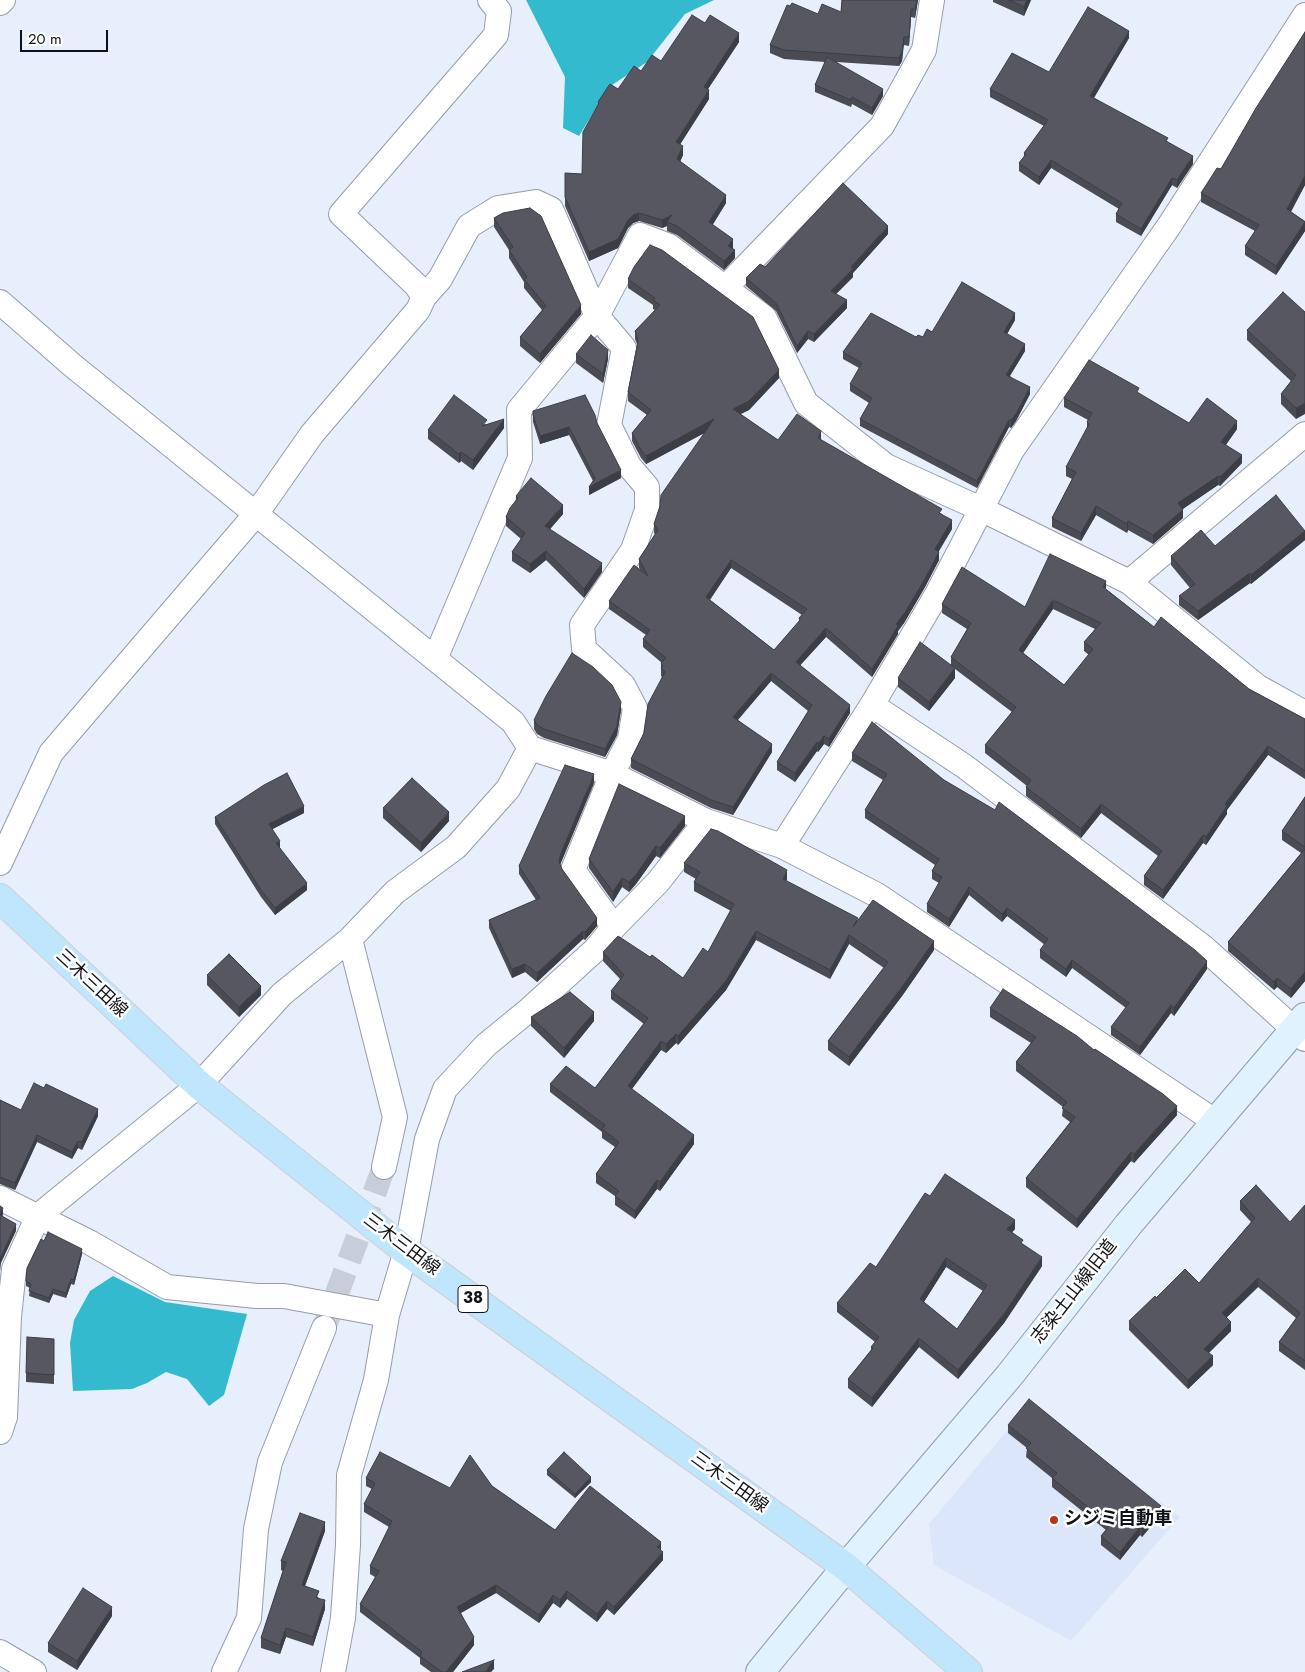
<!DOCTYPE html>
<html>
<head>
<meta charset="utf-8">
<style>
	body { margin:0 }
	#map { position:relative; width:1305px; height:1672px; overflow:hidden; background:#e8effc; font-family:Jost,sans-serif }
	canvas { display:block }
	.scale { position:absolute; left:20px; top:30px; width:88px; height:22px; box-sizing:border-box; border:2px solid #0e1115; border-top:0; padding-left:6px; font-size:15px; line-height:18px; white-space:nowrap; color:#0e1115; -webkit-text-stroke:4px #fff; paint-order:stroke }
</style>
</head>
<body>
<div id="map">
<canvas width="1305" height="1672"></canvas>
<div class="scale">20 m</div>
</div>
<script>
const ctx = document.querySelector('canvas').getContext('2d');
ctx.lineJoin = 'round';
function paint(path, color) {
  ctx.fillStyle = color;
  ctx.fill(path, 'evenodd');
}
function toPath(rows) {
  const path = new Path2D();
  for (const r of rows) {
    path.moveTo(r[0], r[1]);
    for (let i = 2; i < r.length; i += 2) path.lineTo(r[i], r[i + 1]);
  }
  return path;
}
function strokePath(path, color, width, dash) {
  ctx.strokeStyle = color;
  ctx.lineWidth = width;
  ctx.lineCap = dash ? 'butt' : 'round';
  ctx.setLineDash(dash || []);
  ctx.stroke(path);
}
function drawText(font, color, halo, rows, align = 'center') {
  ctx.font = font + ' Jost,"Noto Sans JP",sans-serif';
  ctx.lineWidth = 5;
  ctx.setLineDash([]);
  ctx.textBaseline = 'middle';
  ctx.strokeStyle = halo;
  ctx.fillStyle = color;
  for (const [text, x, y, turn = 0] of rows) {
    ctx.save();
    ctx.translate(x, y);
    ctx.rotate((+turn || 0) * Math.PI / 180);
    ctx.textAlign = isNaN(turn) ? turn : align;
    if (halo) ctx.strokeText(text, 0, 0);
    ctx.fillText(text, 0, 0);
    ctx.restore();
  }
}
const built = toPath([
	[1030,1403,1180,1517,1071,1641,934,1565,929,1524]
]);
const water = toPath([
	[526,0,714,0,685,14,647,62,609,87,579,136,563,128,565,77],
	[113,1276,165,1302,247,1314,224,1395,209,1406,187,1379,166,1372,147,1383,132,1389,73,1391,70,1343,74,1320,90,1291]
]);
const streetTunnel = toPath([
	[324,1328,384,1167]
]);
const street = toPath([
	[0,3,3,0],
	[725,288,882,126,924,50,932,0],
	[424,297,440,279,469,226,498,208,536,202,551,209,597,316,624,348,609,425,629,466,647,487,647,510,633,550,582,625,584,649,623,685,635,708,630,739,612,774,573,870,614,927],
	[0,302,72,365,513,722,530,748,612,774,706,821,782,846,877,895,1216,1122],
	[1129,582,1305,434],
	[435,659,520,458,519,410,597,316,640,235,669,246,764,317,806,403,886,466,981,509,1129,582,1258,687,1305,713],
	[872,705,964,766,1202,946,1305,1039],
	[782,846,872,705,937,594,1012,450,1169,226,1305,15],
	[0,863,51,753,256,514,312,434,418,310,424,297,416,285,341,214,496,35,499,11,490,0],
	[350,939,395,1117,384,1167],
	[0,1198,89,1242,167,1287,257,1296,284,1296,387,1315],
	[0,1432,5,1417,9,1317,14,1269,38,1216,199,1085,282,994,350,939,395,892,456,847,508,789,530,748],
	[0,1652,34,1672],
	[224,1672,249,1618,256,1529,270,1462,324,1328],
	[333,1672,343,1618,348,1545,349,1475,376,1380,387,1315,406,1251,427,1139,445,1089,486,1045,530,1009,595,950,614,927,658,882,706,821]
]);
const secondary = toPath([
	[760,1672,846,1567,1009,1376,1128,1225,1305,1017]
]);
const primary = toPath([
	[0,898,199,1085,406,1251,846,1567,968,1672]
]);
const wall = toPath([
	[842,0,918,0,915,18,911,17,909,46,904,45,902,61,899,66,836,62,883,96,872,115,852,104,851,107,815,92,815,85,825,62,784,59,770,53,770,45,790,6,818,14,841,12],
	[993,0,1031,0,1024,16,993,2],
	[705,23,739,42,708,89,709,99,680,144,683,155,680,162,726,203,712,225,733,248,735,258,724,270,677,235,667,231,667,226,662,228,639,221,633,223,628,228,618,248,589,261,565,206,565,173,582,174,598,106,598,102,618,89,641,71,661,61],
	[1305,32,1305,185,1291,212,1305,221,1305,231,1276,275,1245,255,1245,246,1255,231,1201,202,1201,193,1221,169],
	[1129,38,1094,98,1168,142,1193,164,1177,188,1172,185,1141,236,1116,222,1116,214,1119,209,1051,168,1039,185,1019,171,1019,163,1024,157,1024,153,1044,126,990,97,990,89,1049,72],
	[494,218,581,314,540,363,520,346,520,337,542,310,524,288,524,282,509,258,509,250,494,227],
	[888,234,853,273,853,277,836,294,847,308,814,342,808,339,797,353,776,311,746,286,746,278,765,267],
	[628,279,779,378,749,410,740,414,778,440,821,440,942,514,952,529,938,551,939,560,925,587,904,623,898,631,898,634,872,677,826,637,800,665,850,713,829,747,824,744,818,752,817,751,795,782,777,770,777,762,808,711,771,681,738,720,772,752,733,815,711,808,631,768,631,759,644,733,662,677,661,676,661,663,662,663,643,647,643,639,646,635,609,609,609,601,640,569,639,568,639,559,655,534,654,533,654,524,704,433,646,464,641,458,632,441,632,433,647,415,628,401,628,392,637,344,635,339,635,331,655,310,653,309,653,305,628,288],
	[731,568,802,615,799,618,799,622,774,650,710,600],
	[1305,312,1296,419,1281,404,1281,394,1291,381,1247,340,1247,330],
	[1015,320,1007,334,1025,351,1010,376,1030,394,1016,421,1011,428,1009,427,977,488,860,426,860,419,869,403,850,391,850,384,859,368,843,359,843,352,916,337,923,337,932,332],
	[576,354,608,359,603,383,576,363],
	[1139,394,1189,423,1237,429,1226,445,1242,463,1220,486,1218,485,1183,509,1183,518,1153,544,1128,530,1127,533,1096,515,1081,541,1052,527,1052,518,1072,479,1066,476,1066,467,1087,429,1087,422,1088,420,1064,407,1064,398],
	[533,411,597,423,621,478,589,495,593,481,569,435,540,444,533,422],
	[487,424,504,428,473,470,461,461,459,463,428,439,428,430],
	[516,496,563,514,550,529,602,572,584,598,546,560,530,573,512,561,512,552,521,539,506,526,506,517,516,501],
	[1305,531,1305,540,1251,584,1250,583,1198,620,1179,605,1179,596,1190,588,1171,565,1171,556,1215,546],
	[1106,589,1154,627,1249,689,1305,719,1305,779,1268,755,1227,810,1227,814,1206,845,1203,843,1163,899,1144,885,1144,876,1158,856,1101,813,1081,838,1026,796,1026,787,1027,786,985,753,985,745,1012,712,955,669,955,678,929,711,898,687,898,678,951,665,951,657,967,629,942,613,942,604,1025,607],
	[1053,609,1095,629,1084,642,1084,651,1089,655,1064,685,1023,653],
	[621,710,617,735,605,757,544,738,537,734,534,729,534,720],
	[852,753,944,780,1207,969,1174,1016,1171,1013,1140,1055,1111,1035,1111,1027,1126,1008,1072,968,1066,977,1040,958,1040,950,1045,945,1007,916,1002,922,969,895,949,927,927,912,927,904,939,883,932,879,932,871,935,865,865,818,865,810,883,780,852,761],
	[594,783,560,865,562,869,597,926,585,940,583,939,537,982,525,972,512,978,489,928,489,920,536,900,519,874,519,866],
	[1305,797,1305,981,1291,998,1277,987,1274,990,1228,951,1228,942,1301,853,1282,840,1282,831],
	[383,808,449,821,421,852,383,818],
	[304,813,272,829,280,848,307,890,275,915,261,897,215,824,215,817],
	[685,826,660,858,656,856,636,884,629,892,622,887,613,902,589,868,589,859],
	[684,863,787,879,786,881,858,921,934,950,902,996,849,1066,828,1050,828,1041,884,968,849,944,830,979,756,940,726,990,678,1045,676,1043,666,1053,661,1050,632,1089,694,1144,660,1191,657,1189,635,1219,615,1205,615,1196,596,1183,596,1174,615,1147,602,1138,602,1132,550,1092,550,1084,595,1088,644,1024,611,999,611,991,620,979,603,961,603,952,650,957,683,978,708,952,731,911,694,891,694,882,696,879,684,872],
	[207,975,261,995,239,1017,207,985],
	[990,1008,1177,1115,1134,1163,1131,1161,1077,1228,1026,1187,1026,1178,1070,1122,1062,1116,1063,1107,1016,1071,1016,1062,1031,1043,990,1017],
	[531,1017,594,1021,564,1058,531,1026],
	[0,1100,21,1110,98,1116,82,1150,78,1148,72,1159,37,1142,15,1190,0,1184],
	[930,1196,1015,1229,1012,1232,1042,1266,1004,1323,958,1379,919,1347,872,1407,848,1388,848,1379,871,1350,871,1347,875,1342,837,1312,837,1303,876,1267],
	[946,1267,983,1291,957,1329,924,1302],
	[1240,1201,1290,1222,1305,1205,1305,1370,1279,1351,1279,1342,1296,1318,1258,1287,1226,1318,1231,1331,1209,1353,1213,1365,1188,1389,1129,1330,1129,1321,1156,1298,1199,1283,1251,1222,1240,1210],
	[44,1241,82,1254,74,1285,71,1284,66,1298,53,1294,49,1303,29,1296,30,1288,26,1286,26,1281],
	[54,1339,54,1384,26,1382,26,1373],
	[1008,1425,1161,1514,1142,1537,1140,1535,1120,1560,1101,1545,1101,1536,1106,1530,1052,1487,1052,1478,1026,1457,1027,1448,1008,1433],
	[547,1470,591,1482,575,1498,547,1475],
	[366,1478,450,1488,492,1486,555,1530,661,1550,663,1560,614,1615,607,1609,597,1622,567,1599,560,1608,553,1603,539,1623,496,1593,461,1613,474,1645,453,1672,431,1672,420,1664,420,1658,360,1612,360,1604,375,1577,370,1574,370,1566,389,1527,364,1512,364,1504,372,1489,366,1486],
	[325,1531,305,1586,319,1598,325,1609,313,1646,286,1637,280,1654,261,1648,261,1638,283,1571,281,1570,281,1561],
	[112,1616,77,1670,48,1652,48,1643]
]);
const shadedWall = toPath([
	[917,0,918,0,915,18,915,9],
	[1027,0,1031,0,1024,16,1024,7],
	[911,9,911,17,909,46,909,37],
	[1129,31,1129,38,1090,104,1090,96],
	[739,33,739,42,704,95,704,87],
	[904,37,902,61,899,66,899,58],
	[883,89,883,96,872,115,872,108],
	[709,90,709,99,676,151,676,142],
	[683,146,683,155,677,168,677,159],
	[1193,156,1193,164,1177,188,1177,180],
	[1051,160,1051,168,1039,185,1039,177],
	[1305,176,1305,185,1287,218,1287,209],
	[1172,178,1172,185,1141,236,1141,229],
	[726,195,726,203,709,231,709,222],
	[639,213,639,221,633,223,628,228,618,248,589,261,589,252,633,215],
	[672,215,667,222,667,226,662,228,662,220],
	[1305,222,1305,231,1276,275,1276,266],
	[888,226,888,234,853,273,853,277,831,299,831,291],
	[733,239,733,248,728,254,728,246],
	[735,250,735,258,724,270,724,261],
	[847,300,847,308,814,342,814,334],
	[581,305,581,314,540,363,540,354],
	[1015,313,1015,320,1004,339,1004,332],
	[808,331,808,339,797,353,797,346],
	[1025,344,1025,351,1006,382,1006,375],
	[608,350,608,359,603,383,603,374],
	[779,370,779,378,749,410,733,418,733,409],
	[1030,387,1030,394,1016,421,1011,428,1011,420],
	[1305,403,1305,414,1296,419,1296,408],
	[504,419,504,428,473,470,473,460],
	[714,419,714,428,646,464,646,456],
	[1009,420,1009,427,977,488,977,481],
	[1237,421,1237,429,1221,451,1221,442],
	[569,427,569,435,540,444,540,436],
	[821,431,821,440,818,438],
	[461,452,461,461,459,463,459,454],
	[1242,455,1242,463,1220,486,1220,477],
	[621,470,621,478,589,495,589,487],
	[1218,476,1218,485,1178,512,1178,503],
	[563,505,563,514,545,535,545,526],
	[1096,506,1096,515,1081,541,1081,533],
	[1183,510,1183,518,1153,544,1153,535],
	[952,520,952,529,935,558,935,549],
	[1128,521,1128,530,1127,533,1127,524],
	[1305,531,1305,540,1251,584,1251,575],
	[546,551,546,560,530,573,530,564],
	[939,552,939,560,925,587,904,623,898,631,898,634,872,677,872,669,896,624],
	[731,560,731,568,706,605,706,597],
	[602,563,602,572,584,598,584,589],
	[1250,573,1250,583,1198,620,1198,611],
	[1106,581,1106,589,1103,587],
	[1053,600,1053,609,1019,659,1019,650],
	[826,628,826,637,796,670,796,662],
	[955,668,955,678,929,711,929,702],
	[771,673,771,681,733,725,733,717],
	[621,702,621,710,617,735,605,757,605,749],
	[850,705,850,713,829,747,829,739],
	[824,736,824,744,818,752,818,744],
	[817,742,817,751,795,782,795,773],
	[772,744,772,752,733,815,733,807],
	[1268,746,1268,755,1227,810,1227,814,1206,845,1206,837,1225,804],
	[594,774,594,783,560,865,559,862,560,856],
	[1101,804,1101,813,1081,838,1081,829],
	[304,806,304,813,269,831,269,824],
	[449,812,449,821,421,852,421,843],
	[685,816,685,826,660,858,660,848],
	[1203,835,1203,843,1163,899,1163,890],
	[280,841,280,848,276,843],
	[656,846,656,856,636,884,629,892,629,882],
	[787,870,787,879,783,887,783,879],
	[622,878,622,887,613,902,613,892],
	[307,883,307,890,275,915,275,908],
	[969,887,969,895,949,927,949,919],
	[1007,908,1007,916,1002,922,1002,914],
	[597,918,597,926,585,940,585,932],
	[583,931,583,939,537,982,537,973],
	[756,931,756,940,726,990,678,1045,678,1036],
	[849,935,849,944,830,979,830,970],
	[934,941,934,950,902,996,849,1066,849,1057],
	[1072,960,1072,968,1066,977,1066,969],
	[1207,961,1207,969,1174,1016,1174,1008],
	[525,964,525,972,512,978,512,969],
	[1305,972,1305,981,1291,998,1291,989],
	[1277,978,1277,987,1274,990,1274,982],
	[261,986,261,995,239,1017,239,1007],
	[1171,1005,1171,1013,1140,1055,1140,1047],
	[594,1012,594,1021,564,1058,564,1048],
	[676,1034,676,1043,666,1053,666,1044],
	[661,1041,661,1050,628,1094,628,1086],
	[1177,1106,1177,1115,1134,1163,1134,1154],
	[98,1109,98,1116,82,1150,82,1142],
	[37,1135,37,1142,15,1190,15,1183],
	[694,1135,694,1144,660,1191,660,1182],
	[78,1141,78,1148,72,1159,72,1152],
	[1131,1152,1131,1161,1077,1228,1077,1219],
	[657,1180,657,1189,635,1219,635,1211],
	[3,1208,3,1215,0,1221,0,1214],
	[1015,1220,1015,1229,1007,1238,1007,1229],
	[16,1224,16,1231,1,1263,0,1271,0,1264,1,1256],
	[82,1249,82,1254,74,1285,74,1280],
	[1042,1257,1042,1266,1004,1323,958,1379,958,1370],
	[946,1258,946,1267,920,1308,920,1299],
	[1258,1278,1258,1287,1222,1322,1222,1313],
	[71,1279,71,1284,66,1298,66,1293],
	[53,1289,53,1294,49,1303,49,1298],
	[1231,1322,1231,1331,1204,1357,1204,1349],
	[919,1338,919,1347,872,1407,872,1398],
	[1213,1356,1213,1365,1188,1389,1188,1380],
	[591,1477,591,1482,575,1498,575,1494],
	[1161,1506,1161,1514,1142,1537,1142,1529],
	[325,1522,325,1531,302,1594,302,1585],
	[1140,1527,1140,1535,1120,1560,1120,1552],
	[661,1542,661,1550,657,1547],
	[663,1552,663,1560,614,1615,614,1607],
	[496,1585,496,1593,457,1615,457,1607],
	[567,1591,567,1599,560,1608,560,1600],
	[553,1595,553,1603,539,1623,539,1615],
	[325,1600,325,1609,313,1646,313,1637],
	[607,1601,607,1609,597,1622,597,1614],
	[112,1607,112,1616,77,1670,77,1661],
	[286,1628,286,1637,280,1654,280,1645],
	[474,1637,474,1645,453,1672,446,1672],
	[494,1660,494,1669,491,1672,485,1672]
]);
const building = toPath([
	[842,0,917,0,915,9,911,9,909,37,904,37,902,52,899,58,784,50,770,45,787,5,790,6,792,3,818,14,822,4,841,12,842,0],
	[1009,0,1027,0,1024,7,1009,0],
	[1088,7,1129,31,1090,96,1168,138,1166,141,1193,156,1177,180,1172,178,1141,229,1116,214,1122,203,1051,160,1039,177,1019,163,1026,154,1024,153,1048,120,990,89,1012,53,1049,72,1088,7],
	[692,15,705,23,710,15,739,33,704,87,709,90,676,142,683,146,677,159,726,195,709,222,733,239,728,246,735,250,724,261,677,226,667,222,672,215,662,220,639,213,633,215,628,220,618,239,589,252,565,197,565,173,582,174,583,132,599,103,598,102,610,84,618,89,634,66,641,71,652,55,661,61,692,15],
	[1305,32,1305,176,1287,209,1305,222,1276,266,1245,246,1259,225,1201,193,1217,168,1221,169,1256,108,1305,32],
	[827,57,883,89,872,108,852,97,851,100,815,85,827,57],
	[843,183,888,226,851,267,853,269,831,291,847,300,814,334,808,331,797,346,776,303,746,278,760,264,765,267,843,183],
	[530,208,541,216,581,305,540,354,520,337,546,306,524,279,527,277,509,250,513,247,494,218,503,213,530,208],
	[650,245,662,250,753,317,779,370,749,401,733,409,778,440,797,414,821,431,818,438,942,509,939,513,952,520,935,549,939,552,925,579,904,614,896,624,898,626,872,669,826,628,796,662,850,705,829,739,824,736,818,744,817,742,795,773,777,762,812,705,771,673,733,717,772,744,733,807,711,800,631,759,644,733,648,704,665,672,661,667,663,666,661,663,666,658,643,639,650,630,609,601,634,565,648,576,639,559,658,530,654,524,660,506,661,495,714,419,646,456,641,450,632,433,651,410,628,392,638,342,637,336,635,331,660,305,653,300,655,298,628,279,634,267,650,245],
	[731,560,807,609,799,618,800,620,774,650,706,597,731,560],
	[962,282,1015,313,1004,332,1025,344,1006,375,1030,387,1016,414,1011,420,1009,420,977,481,860,419,872,398,850,384,862,363,843,352,871,313,916,337,918,335,923,337,927,329,932,332,962,282],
	[1283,292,1305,312,1305,403,1296,408,1281,394,1296,375,1247,330,1283,292],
	[591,335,608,350,603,374,576,354,591,335],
	[1089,360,1139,388,1137,392,1189,423,1207,398,1237,421,1221,442,1242,455,1220,477,1218,476,1178,503,1183,510,1153,535,1128,521,1127,524,1096,506,1081,533,1052,518,1076,472,1066,467,1089,424,1087,422,1092,413,1064,398,1089,360],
	[454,395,487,420,482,426,504,419,473,460,461,452,459,454,428,430,454,395],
	[585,395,595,415,597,423,621,470,589,487,595,478,569,427,540,436,533,415,533,411,585,395],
	[531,478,563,505,545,526,602,563,584,589,546,551,530,564,512,552,525,533,506,517,510,508,518,498,516,496,531,478],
	[1276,495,1305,531,1251,575,1250,573,1198,611,1179,596,1195,584,1171,556,1201,530,1215,546,1276,495],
	[1050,554,1106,581,1103,587,1154,627,1161,617,1249,689,1305,719,1305,771,1268,746,1225,804,1227,806,1206,837,1203,835,1163,890,1144,876,1162,851,1101,804,1081,829,1026,787,1031,780,985,745,1016,707,951,657,971,623,942,604,962,567,1025,607,1050,554],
	[1053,600,1101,623,1084,642,1093,649,1064,685,1019,650,1053,600],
	[920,642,955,668,929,702,898,678,920,642],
	[572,653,593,667,612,685,621,702,617,726,605,749,544,729,537,725,534,720,546,696,572,653],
	[872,722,944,780,995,810,999,802,1195,950,1207,961,1174,1008,1171,1005,1140,1047,1111,1027,1129,1003,1072,960,1066,969,1040,950,1048,939,1007,908,1002,914,969,887,949,919,927,904,942,877,932,871,939,859,865,810,887,774,852,753,872,722],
	[565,765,594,774,560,856,559,862,562,869,597,918,585,932,583,931,537,973,525,964,512,969,489,920,540,898,519,866,565,765],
	[287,773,304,806,269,824,280,841,276,843,307,883,275,908,261,890,215,817,264,785,287,773],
	[412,778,449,812,421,843,383,808,412,778],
	[619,784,685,816,660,848,656,846,636,875,629,882,622,878,613,892,589,859,619,784],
	[1305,797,1305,847,1282,831,1305,797],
	[711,829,718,831,787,870,783,879,858,918,853,927,873,900,934,941,902,987,849,1057,828,1041,888,962,849,935,830,970,756,931,726,981,678,1036,676,1034,666,1044,661,1041,628,1086,694,1135,660,1182,657,1180,635,1211,615,1196,619,1191,596,1174,619,1142,602,1129,605,1125,550,1084,566,1066,595,1088,648,1018,611,991,624,975,603,952,618,936,650,957,652,955,683,978,703,948,708,952,734,904,694,882,700,872,684,863,711,829],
	[1305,849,1305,972,1291,989,1277,978,1274,982,1228,942,1305,849],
	[229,954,261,986,239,1007,207,975,229,954],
	[1003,989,1077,1036,1094,1050,1095,1049,1163,1094,1177,1106,1134,1154,1131,1152,1077,1219,1026,1178,1075,1117,1062,1108,1067,1102,1016,1062,1036,1037,990,1008,1003,989],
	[570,992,594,1012,564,1048,531,1017,570,992],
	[34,1083,44,1088,46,1084,98,1109,82,1142,78,1141,72,1152,37,1135,15,1183,0,1177,0,1100,21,1110,34,1083],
	[945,1174,1015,1220,1007,1229,1023,1240,1021,1243,1042,1257,1004,1314,958,1370,919,1338,872,1398,848,1379,873,1348,871,1347,879,1337,837,1303,870,1263,876,1267,925,1193,930,1196,945,1174],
	[946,1258,987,1285,957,1329,920,1299,946,1258],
	[1256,1185,1290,1222,1305,1205,1305,1361,1279,1342,1300,1313,1258,1278,1222,1313,1231,1322,1204,1349,1213,1356,1188,1380,1129,1321,1155,1296,1156,1298,1185,1269,1199,1283,1255,1218,1240,1201,1256,1185],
	[0,1206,3,1208,0,1214,0,1206],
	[0,1215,16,1224,1,1256,0,1264,0,1215],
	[48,1232,82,1249,74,1280,71,1279,66,1293,53,1289,49,1298,29,1291,31,1284,26,1281,27,1268,41,1239,44,1241,48,1232],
	[27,1337,54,1339,54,1375,26,1373,27,1337],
	[1029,1399,1161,1506,1142,1529,1140,1527,1120,1552,1101,1536,1110,1525,1052,1478,1057,1473,1026,1448,1031,1443,1008,1425,1029,1399],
	[380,1452,450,1488,470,1455,492,1486,555,1530,590,1486,661,1542,657,1547,663,1552,614,1607,607,1601,597,1614,567,1591,560,1600,553,1595,539,1615,496,1585,457,1607,474,1637,446,1672,442,1672,420,1656,422,1652,360,1604,379,1571,370,1566,392,1521,364,1504,375,1483,366,1478,380,1452],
	[564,1452,591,1477,575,1494,547,1470,564,1452],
	[300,1513,325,1522,302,1585,319,1591,316,1598,325,1600,313,1637,286,1628,280,1645,261,1638,286,1562,281,1561,300,1513],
	[83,1588,112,1607,77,1661,48,1643,83,1588],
	[494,1660,485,1672,462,1672,494,1660]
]);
const markers = [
	[1054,1520,5,"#be3319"]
];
const shields = [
	[473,1299,30]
];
const shieldNames = [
	["38",473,1299]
];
const streetNames = [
	["三木三田線",91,984,43],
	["三木三田線",401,1245,37],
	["志染土山線旧道",1075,1292,-52],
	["三木三田線",729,1483,36]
];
const poiNames = [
	["シジミ自動車",1064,1520]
];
paint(built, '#dbe6fa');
paint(water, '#33bace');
strokePath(streetTunnel, '#c7ced9', 24, [24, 12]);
strokePath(street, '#959ca8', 26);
strokePath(secondary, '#959ca8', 30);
strokePath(primary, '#cfcfd0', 30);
strokePath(street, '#fff', 24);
strokePath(secondary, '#dff2fe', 28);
strokePath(primary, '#bfe6fd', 28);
paint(wall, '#4b4b54');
paint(shadedWall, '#3d3d45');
paint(building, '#575762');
strokePath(building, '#3d3d45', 1);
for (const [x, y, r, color] of markers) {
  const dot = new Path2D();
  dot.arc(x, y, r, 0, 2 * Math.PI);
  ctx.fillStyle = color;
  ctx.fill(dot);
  strokePath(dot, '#fff', 2);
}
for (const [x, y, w] of shields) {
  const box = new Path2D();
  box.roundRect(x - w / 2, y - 13.5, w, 27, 4);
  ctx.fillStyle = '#fff';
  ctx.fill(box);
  strokePath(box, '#0e1115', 1);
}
drawText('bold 16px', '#0e1115', null, shieldNames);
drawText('18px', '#0e1115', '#fff', streetNames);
drawText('bold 18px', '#0e1115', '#fff', poiNames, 'left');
</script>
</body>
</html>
